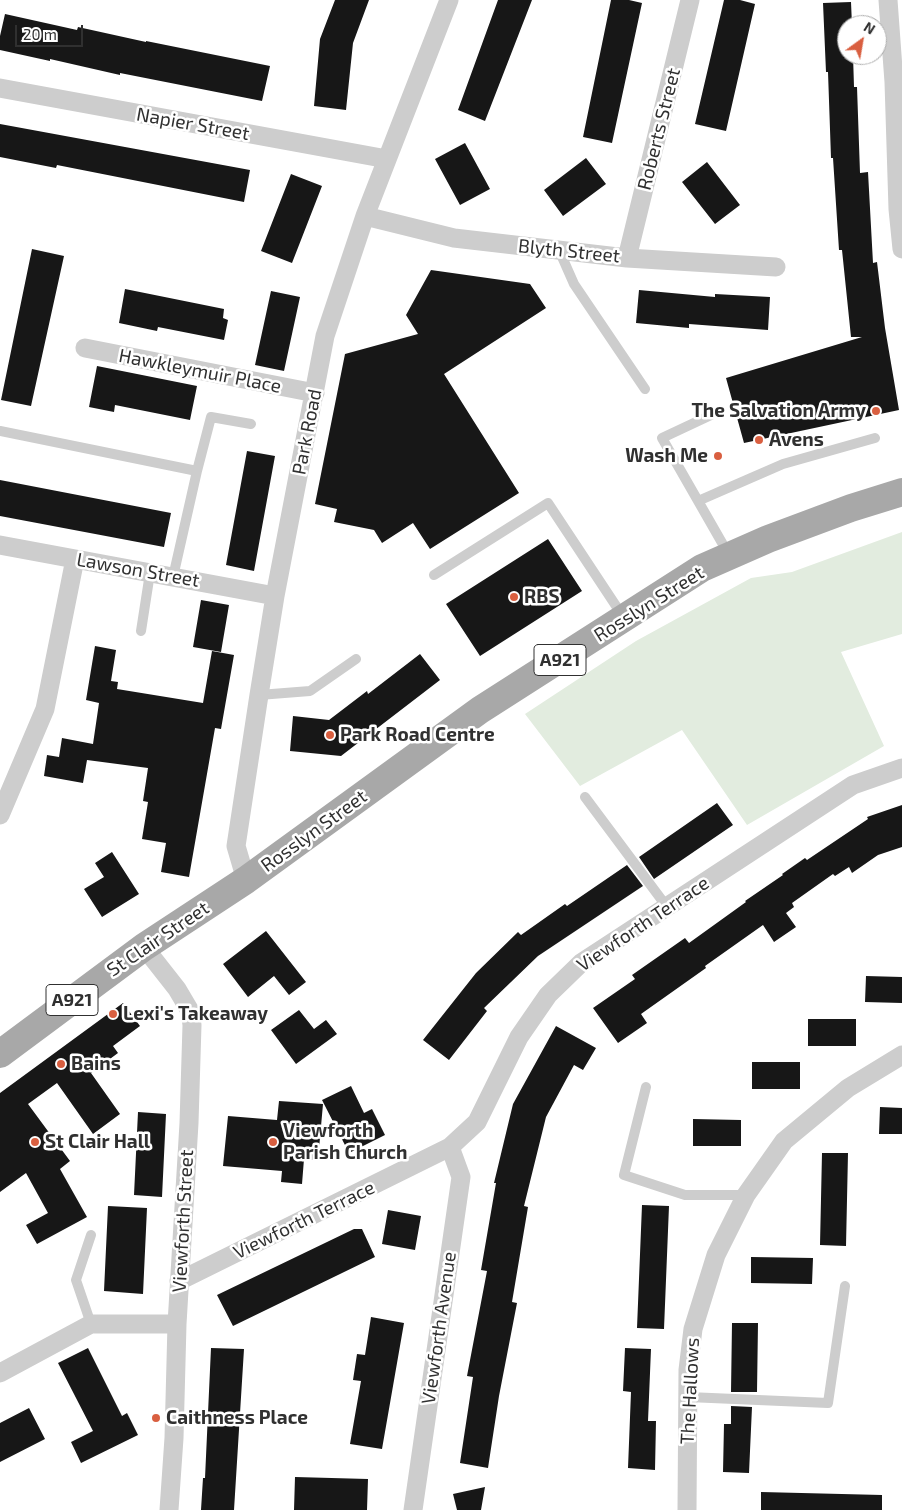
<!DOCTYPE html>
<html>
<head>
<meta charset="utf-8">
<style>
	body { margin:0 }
	#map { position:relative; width:902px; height:1510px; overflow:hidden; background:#fff; font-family:"Exo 2",sans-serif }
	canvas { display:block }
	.north { position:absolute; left:837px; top:15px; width:50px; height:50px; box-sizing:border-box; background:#fff; border:1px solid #acacac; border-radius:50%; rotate:32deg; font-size:14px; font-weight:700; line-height:20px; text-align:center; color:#303030 }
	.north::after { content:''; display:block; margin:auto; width:18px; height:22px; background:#d95f40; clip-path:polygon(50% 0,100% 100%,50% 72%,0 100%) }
	.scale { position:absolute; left:15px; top:25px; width:68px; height:22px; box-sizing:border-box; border:2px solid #303030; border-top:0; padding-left:6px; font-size:15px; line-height:18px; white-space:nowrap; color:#303030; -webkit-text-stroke:4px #fff; paint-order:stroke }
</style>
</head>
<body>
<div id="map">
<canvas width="902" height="1510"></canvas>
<div class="north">N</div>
<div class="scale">20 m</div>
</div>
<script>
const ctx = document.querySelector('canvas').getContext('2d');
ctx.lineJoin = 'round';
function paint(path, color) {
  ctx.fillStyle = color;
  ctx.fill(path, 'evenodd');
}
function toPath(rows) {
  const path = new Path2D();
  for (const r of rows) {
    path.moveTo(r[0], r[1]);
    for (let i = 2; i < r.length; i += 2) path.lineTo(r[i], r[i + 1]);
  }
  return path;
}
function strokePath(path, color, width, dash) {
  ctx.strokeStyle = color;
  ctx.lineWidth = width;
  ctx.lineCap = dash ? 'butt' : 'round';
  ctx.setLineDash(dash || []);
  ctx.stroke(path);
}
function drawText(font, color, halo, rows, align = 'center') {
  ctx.font = font + ' "Exo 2",sans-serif';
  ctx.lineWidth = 5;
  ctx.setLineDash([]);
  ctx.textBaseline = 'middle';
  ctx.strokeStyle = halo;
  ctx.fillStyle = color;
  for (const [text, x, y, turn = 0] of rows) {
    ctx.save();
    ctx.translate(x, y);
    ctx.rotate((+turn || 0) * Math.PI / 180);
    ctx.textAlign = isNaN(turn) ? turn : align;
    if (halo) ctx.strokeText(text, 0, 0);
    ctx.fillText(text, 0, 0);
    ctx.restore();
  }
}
const green = toPath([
	[902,532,902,634,841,652,884,746,747,825,682,730,580,786,525,714,636,641,751,578,792,572]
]);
const building = toPath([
	[335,0,369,0,353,43,346,110,314,106,320,39],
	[498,0,532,0,485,121,458,110],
	[611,0,629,0,642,3,612,143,583,137],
	[724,0,740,0,755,4,726,131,695,124],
	[851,2,852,25,847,25,847,55,853,55,854,87,857,87,860,173,868,172,873,263,877,262,885,328,899,410,744,443,726,378,862,337,851,337,842,250,839,250,833,158,831,158,828,72,826,72,823,3],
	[5,14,77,30,78,27,146,42,146,41,270,66,262,101,120,73,120,75,50,59,50,61,0,50,0,36],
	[0,124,250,170,244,202,57,165,56,168,0,157],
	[465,143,490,189,460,205,435,159],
	[586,158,606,184,563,216,544,190],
	[707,162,740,205,715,224,682,182],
	[291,174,322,186,292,263,261,251],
	[32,249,64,256,31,406,1,400],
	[431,270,530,284,546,308,444,374,519,493,430,549,413,523,382,543,374,530,334,522,337,509,315,504,345,354,418,334,406,315],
	[125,289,224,309,223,318,228,320,224,340,158,327,157,331,119,323],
	[639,290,715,297,715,294,770,297,768,330,689,324,689,328,636,323],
	[271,291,300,297,284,371,255,365],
	[97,366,197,386,190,420,115,405,114,412,89,407],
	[247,451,275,456,254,571,226,565],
	[0,480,171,513,164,547,0,516],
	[548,539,582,591,480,656,446,604],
	[201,600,229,605,221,652,193,647],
	[95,646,116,650,111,681,118,682,117,689,203,703,212,651,234,655,221,729,215,728,189,877,161,872,166,843,142,839,148,802,143,801,148,768,87,760,83,783,44,776,47,755,59,757,62,738,93,744,99,703,86,700],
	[420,654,440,680,341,756,290,751,293,716,329,720,367,691,368,694],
	[717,803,733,825,654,879,639,857],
	[902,805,902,847,878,855,852,873,849,867,835,876,833,874,792,903,794,907,786,913,796,927,774,942,763,925,705,966,706,968,641,1014,647,1023,618,1043,593,1008,635,979,632,975,685,938,689,943,746,902,745,901,783,875,782,874,805,858,807,860,868,819,867,817],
	[112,852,139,894,102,917,84,889,104,877,95,863],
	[627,865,643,886,538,956,484,1008,487,1011,449,1060,423,1040,476,973,518,932,521,935,565,904,567,906],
	[266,931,306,982,289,995,274,976,248,997,223,964],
	[866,976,902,977,902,1003,865,1002],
	[123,1003,140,1026,113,1046,118,1053,91,1073,120,1114,93,1134,57,1083,28,1104,70,1161,60,1169,87,1217,37,1244,26,1225,48,1213,26,1173,0,1192,0,1093],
	[299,1010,314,1029,326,1020,337,1034,296,1064,271,1030],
	[808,1019,856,1019,856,1046,808,1046],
	[556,1026,596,1048,583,1070,574,1065,546,1117,524,1206,528,1207,512,1302,517,1303,499,1396,488,1468,460,1463,473,1377,467,1376,487,1271,481,1270,496,1183,494,1183,513,1104],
	[752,1062,800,1062,800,1089,752,1089],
	[351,1086,364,1113,372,1109,385,1135,349,1153,322,1100],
	[279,1101,323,1104,318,1160,304,1159,302,1184,281,1182,282,1171,223,1166,228,1116,277,1120],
	[880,1107,902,1108,902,1134,879,1134],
	[138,1112,166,1114,162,1197,134,1195],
	[693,1119,741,1120,741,1146,693,1146],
	[822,1153,848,1153,846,1246,820,1245],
	[642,1205,669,1206,664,1329,637,1328],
	[108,1206,147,1208,143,1294,104,1291],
	[388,1210,421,1216,415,1250,382,1244],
	[354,1229,362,1229,375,1257,233,1326,217,1295],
	[751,1257,813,1258,812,1284,751,1283],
	[371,1317,404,1323,382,1449,350,1444,361,1381,353,1380,357,1354,365,1355],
	[732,1323,758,1323,757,1392,731,1392],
	[88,1348,122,1416,127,1413,138,1435,81,1463,71,1442,93,1431,58,1363],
	[211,1348,244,1349,234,1510,201,1510,203,1478,205,1478],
	[625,1348,651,1349,648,1421,656,1421,655,1470,628,1468,631,1392,623,1391],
	[731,1406,752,1407,749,1473,723,1472,724,1424,731,1424],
	[29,1408,45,1439,0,1462,0,1423],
	[295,1477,368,1479,367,1510,294,1510],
	[485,1487,481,1510,457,1510,453,1494],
	[761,1492,882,1495,882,1510,761,1510]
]);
const service = toPath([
	[559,250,574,284,645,389],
	[711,415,662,438,729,555],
	[0,431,197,471,173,577],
	[197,471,211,417,251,424],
	[698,501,783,464,875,438],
	[434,575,548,503,624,618],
	[141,631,150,573],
	[259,695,310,691,356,659],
	[585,797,667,907],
	[646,1087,624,1175,685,1195,746,1195],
	[91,1235,76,1280,91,1324],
	[688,1397,828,1403,845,1286]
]);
const minor = toPath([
	[888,0,894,82,898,209,902,249],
	[0,88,387,159],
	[365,216,454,238,627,258,776,267],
	[627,258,690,0],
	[85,348,315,393],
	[0,545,275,596],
	[0,815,45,709,75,559],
	[246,880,236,846,259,695,275,596,325,336,365,216,449,0],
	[144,947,177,989,190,1011,192,1025,189,1123,177,1324,174,1438,169,1510],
	[179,1281,450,1147,477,1122,519,1037,548,995,581,963,853,785,902,768],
	[0,1373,91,1324,177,1324],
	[413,1510,461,1177,450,1147],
	[687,1510,688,1370,693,1329,716,1255,746,1195,784,1141,848,1088,902,1055]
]);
const primary = toPath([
	[0,1054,144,947,246,880,480,710,702,568,768,539,851,508,902,492]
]);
const markers = [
	[876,411,5,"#d95f40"],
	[759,440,5,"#d95f40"],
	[718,456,5,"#d95f40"],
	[514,597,5,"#d95f40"],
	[330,735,5,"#d95f40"],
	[113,1014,5,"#d95f40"],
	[61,1064,5,"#d95f40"],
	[35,1142,5,"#d95f40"],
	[273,1142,5,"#d95f40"],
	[156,1418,5,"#d95f40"]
];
const shields = [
	[560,660,52],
	[72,1000,52]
];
const shieldNames = [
	["A921",560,660],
	["A921",72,1000]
];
const streetNames = [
	["Napier Street",193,124,10],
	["Roberts Street",659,129,-76],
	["Blyth Street",569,251,6],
	["Hawkleymuir Place",200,371,11],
	["Park Road",307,432,-79],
	["Lawson Street",138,570,10],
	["Rosslyn Street",649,604,-32],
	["Rosslyn Street",314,831,-36],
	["Viewforth Terrace",643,924,-34],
	["St Clair Street",158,939,-34],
	["Viewforth Terrace",304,1220,-26],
	["Viewforth Street",183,1221,-87],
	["Viewforth Avenue",439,1328,-82],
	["The Hallows",690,1391,-87]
];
const poiNames = [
	["The Salvation Army",866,411,"right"],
	["Avens",769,440],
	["Wash Me",708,456,"right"],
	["RBS",524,597],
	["Park Road Centre",340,735],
	["Lexi's Takeaway",123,1014],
	["Bains",71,1064],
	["Viewforth",283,1131],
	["Parish Church",283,1153],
	["St Clair Hall",45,1142],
	["Caithness Place",166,1418]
];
paint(green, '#e2ecdf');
paint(building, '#171717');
strokePath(service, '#cdcdcd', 10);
strokePath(minor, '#cdcdcd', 19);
strokePath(primary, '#a8a8a8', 28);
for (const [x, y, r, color] of markers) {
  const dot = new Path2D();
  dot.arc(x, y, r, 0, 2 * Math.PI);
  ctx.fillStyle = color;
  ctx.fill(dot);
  strokePath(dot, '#fff', 2);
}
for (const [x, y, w] of shields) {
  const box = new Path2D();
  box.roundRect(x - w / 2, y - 15.5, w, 31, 4);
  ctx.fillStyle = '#fff';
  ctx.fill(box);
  strokePath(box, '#303030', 1);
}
drawText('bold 18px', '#303030', null, shieldNames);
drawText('19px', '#303030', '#fff', streetNames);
drawText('bold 19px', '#303030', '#fff', poiNames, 'left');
</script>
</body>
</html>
